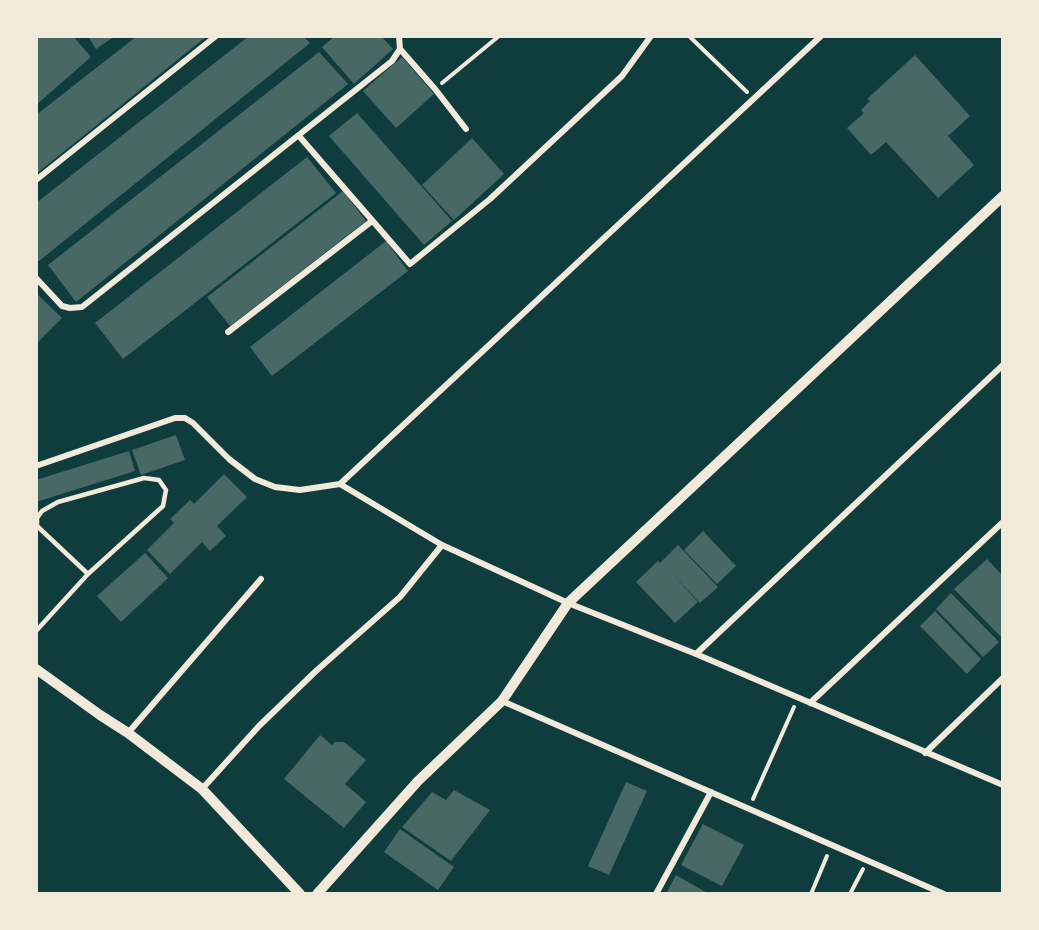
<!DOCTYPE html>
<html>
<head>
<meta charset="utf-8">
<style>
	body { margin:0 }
	#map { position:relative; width:1039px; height:930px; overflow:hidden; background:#0f3d3e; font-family:"Public Sans",sans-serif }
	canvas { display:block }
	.frame { position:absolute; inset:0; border:38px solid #f1e9da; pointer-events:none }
</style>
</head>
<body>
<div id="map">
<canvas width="1039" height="930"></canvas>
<div class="frame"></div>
</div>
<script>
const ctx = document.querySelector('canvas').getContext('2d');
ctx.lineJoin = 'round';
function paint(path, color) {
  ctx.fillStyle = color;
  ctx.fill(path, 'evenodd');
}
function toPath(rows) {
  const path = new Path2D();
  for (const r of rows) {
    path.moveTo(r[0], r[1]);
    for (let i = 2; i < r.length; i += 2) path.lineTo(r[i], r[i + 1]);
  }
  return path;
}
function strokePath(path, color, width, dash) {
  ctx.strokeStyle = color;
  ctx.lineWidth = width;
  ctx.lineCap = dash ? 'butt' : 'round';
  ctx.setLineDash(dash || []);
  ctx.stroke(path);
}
const building = toPath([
	[36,36,73,36,91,57,36,105],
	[88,36,115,36,96,49],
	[137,36,207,36,36,174,36,115],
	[249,36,303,36,310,43,39,261,36,258,36,203],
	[335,36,381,36,393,49,354,84,322,47],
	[319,52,348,84,76,302,48,265],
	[915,55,970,116,948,136,974,165,938,198,886,142,871,155,847,128,864,113,861,110,870,101,867,99],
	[402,57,434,94,396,128,363,91],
	[357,113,452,221,424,245,329,136],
	[472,138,504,174,454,220,422,185],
	[307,157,336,193,123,359,95,323],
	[343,191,366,221,230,326,207,297],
	[386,241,408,271,272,376,250,347],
	[36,293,62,318,36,344],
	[176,435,185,460,141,475,132,450],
	[129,451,135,471,36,502,36,480],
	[224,474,247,497,217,526,226,536,210,551,202,542,170,574,147,550,174,523,170,519,190,500,194,504],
	[703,531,736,566,717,584,684,550],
	[678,545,718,587,700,603,671,573,698,602,675,623,636,582,658,561,660,563],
	[145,553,168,578,121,622,97,596],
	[987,559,1003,576,1003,637,1002,638,954,589],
	[951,593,999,642,983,657,936,609],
	[935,611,981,659,967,674,920,626],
	[320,735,332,745,335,742,344,742,366,760,345,784,366,802,344,828,284,779],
	[626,782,647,791,609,875,588,866],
	[454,790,490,810,451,861,402,827,432,792,446,800],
	[703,824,744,845,722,886,681,865],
	[400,829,454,867,438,890,384,852],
	[676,875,709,894,666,894]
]);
const path = toPath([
	[689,36,747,92],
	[442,83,499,36],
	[753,799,794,707],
	[811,894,827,856],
	[850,894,863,869]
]);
const service = toPath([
	[36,631,88,574,163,506,166,490,159,480,144,478,58,502,42,511,37,518,37,526,88,574]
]);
const minor = toPath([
	[400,49,435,89,466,129],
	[299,136,410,264,490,199,622,76,651,36],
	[36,180,216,36],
	[36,278,62,306,70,308,82,307,392,61,400,49,399,36],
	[228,332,372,221],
	[36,466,175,418,185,418,193,423,229,459,255,479,275,487,300,490,340,484,442,545,568,603,696,654,1003,785],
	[340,484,821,36],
	[696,654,1003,365],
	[502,701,944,894],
	[810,703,1003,522],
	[128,733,261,579],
	[925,753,1003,678],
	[202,789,259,726,316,671,400,597,442,545],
	[656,894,711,792]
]);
const tertiary = toPath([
	[36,669,100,715,128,733,202,789,300,894],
	[317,894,418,781,502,701,568,603,1003,196]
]);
paint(building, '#486865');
strokePath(path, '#f1e9da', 4);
strokePath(service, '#f1e9da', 4.5);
strokePath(minor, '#f1e9da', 6);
strokePath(tertiary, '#f1e9da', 10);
</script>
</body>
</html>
